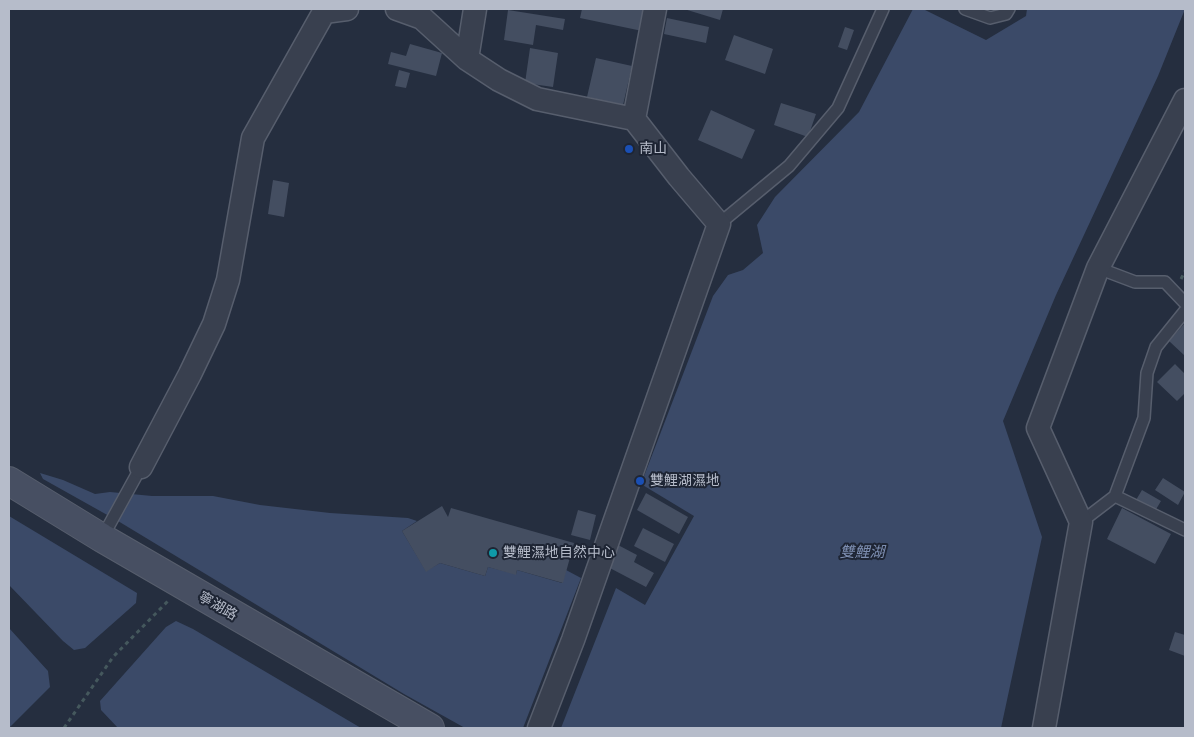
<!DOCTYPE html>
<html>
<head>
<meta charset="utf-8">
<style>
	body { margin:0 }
	#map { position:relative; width:1194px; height:737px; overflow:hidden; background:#252e3f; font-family:"Asap Condensed",sans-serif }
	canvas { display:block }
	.frame { position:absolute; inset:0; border:10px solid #b6bcca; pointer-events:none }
</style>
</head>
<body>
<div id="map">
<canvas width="1194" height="737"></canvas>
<div class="frame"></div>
</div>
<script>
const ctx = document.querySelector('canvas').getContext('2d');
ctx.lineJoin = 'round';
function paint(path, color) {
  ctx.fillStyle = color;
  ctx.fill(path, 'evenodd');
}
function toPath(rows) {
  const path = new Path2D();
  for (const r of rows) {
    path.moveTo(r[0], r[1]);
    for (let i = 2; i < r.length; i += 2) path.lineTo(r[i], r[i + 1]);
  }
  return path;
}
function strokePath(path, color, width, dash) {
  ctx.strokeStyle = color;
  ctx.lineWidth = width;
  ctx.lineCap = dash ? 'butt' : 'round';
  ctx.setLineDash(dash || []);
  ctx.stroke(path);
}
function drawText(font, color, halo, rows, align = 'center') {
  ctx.font = font + ' "Asap Condensed","Noto Sans TC",sans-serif';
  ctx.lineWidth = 4;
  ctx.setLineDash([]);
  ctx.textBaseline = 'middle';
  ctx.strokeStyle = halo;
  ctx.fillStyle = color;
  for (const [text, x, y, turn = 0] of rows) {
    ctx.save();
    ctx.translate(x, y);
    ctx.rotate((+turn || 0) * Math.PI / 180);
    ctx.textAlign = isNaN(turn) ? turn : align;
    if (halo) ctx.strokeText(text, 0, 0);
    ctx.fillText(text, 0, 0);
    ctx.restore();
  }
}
const water = toPath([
	[913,9,923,9,986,40,1026,16,1027,9,1185,9,1158,76,1056,295,1003,421,1042,537,1001,728,561,728,616,588,645,605,694,516,641,484,713,296,728,275,743,270,763,253,757,225,775,197,859,112],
	[40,473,63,480,95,494,110,492,152,496,213,496,260,505,330,513,408,518,417,521,402,531,426,571,440,563,485,576,488,567,516,574,517,570,562,583,566,570,581,578,523,728,465,728,404,694,118,521,43,479],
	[9,516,137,593,136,603,85,648,74,650,63,641,9,585],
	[176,621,193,629,361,728,118,728,101,710,100,701,166,627],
	[9,628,48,671,50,687,9,728]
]);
const building = toPath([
	[582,9,652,9,647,32,580,18],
	[684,9,723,9,720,20],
	[508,10,565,19,563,30,536,25,533,45,504,40],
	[667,18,709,27,706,43,664,34],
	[845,27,854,30,847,50,838,47],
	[734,35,773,49,765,74,725,60],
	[410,44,442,53,436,76,388,64,391,52,406,56],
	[530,48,558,53,553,87,525,83],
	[596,58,632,66,623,105,587,97],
	[399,70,410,73,406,88,395,86],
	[781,103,816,114,808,137,774,125],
	[711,110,755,130,742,159,698,140],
	[273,180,289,183,284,217,268,214],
	[1185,323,1185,356,1169,341],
	[1175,364,1185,374,1185,393,1177,401,1157,382],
	[1163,478,1185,492,1178,505,1155,490],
	[1142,490,1161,501,1155,511,1136,500],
	[646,493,688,517,679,534,637,510],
	[442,506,448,517,451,508,574,543,563,583,517,570,516,575,488,567,485,576,440,563,426,572,402,531],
	[1122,508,1171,534,1155,564,1107,539],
	[578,510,596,515,590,540,571,535],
	[643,528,674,544,665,562,634,546],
	[618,545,637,555,634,562,654,573,646,587,606,566],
	[1175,632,1185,635,1185,656,1169,650]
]);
const path = toPath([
	[1181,279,1185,271],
	[64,728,113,657,168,601]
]);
const lane = toPath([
	[965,9,990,18,1006,14,1009,9],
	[719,224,789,166,838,108,883,9],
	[1098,268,1135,282,1165,282,1185,303],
	[1115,496,1185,530],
	[1081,522,1115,496,1144,418,1147,373,1156,347,1185,311],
	[102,538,141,467]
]);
const street = toPath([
	[397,9,422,18,467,59,499,80,537,99,634,119,679,177,719,224,573,640,539,728],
	[467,59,475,9],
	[634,119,655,9],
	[141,467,190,374,214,324,228,280,253,138,324,12,347,9],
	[1044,728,1081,522,1038,428,1098,268,1185,100]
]);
const secondary = toPath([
	[9,481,102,538,430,728]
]);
const markers = [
	[629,149,5,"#1a4fb4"],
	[640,481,5,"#1a4fb4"],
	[493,553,5,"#0f9aa8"]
];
const poiNames = [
	["南山",639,149],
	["雙鯉湖濕地",650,481],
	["雙鯉濕地自然中心",503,553]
];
const streetNames = [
	["寧湖路",218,606,30]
];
const waterNames = [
	["雙鯉湖",862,552]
];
paint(water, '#3b4a68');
paint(building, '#444e61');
strokePath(lane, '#575e6d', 14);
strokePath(street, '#575e6d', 25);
strokePath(secondary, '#575e6d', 30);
strokePath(path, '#45585d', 3, [4, 4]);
strokePath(lane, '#39404f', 11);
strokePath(street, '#39404f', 22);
strokePath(secondary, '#474f62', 28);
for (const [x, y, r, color] of markers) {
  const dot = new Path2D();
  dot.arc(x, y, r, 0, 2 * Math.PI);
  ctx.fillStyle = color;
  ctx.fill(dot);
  strokePath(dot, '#1e2534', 2);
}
drawText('14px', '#b6bcca', '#1e2534', poiNames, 'left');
drawText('14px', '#b6bcca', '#1e2534', streetNames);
drawText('italic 15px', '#7d8eb1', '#1e2534', waterNames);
</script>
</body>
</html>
